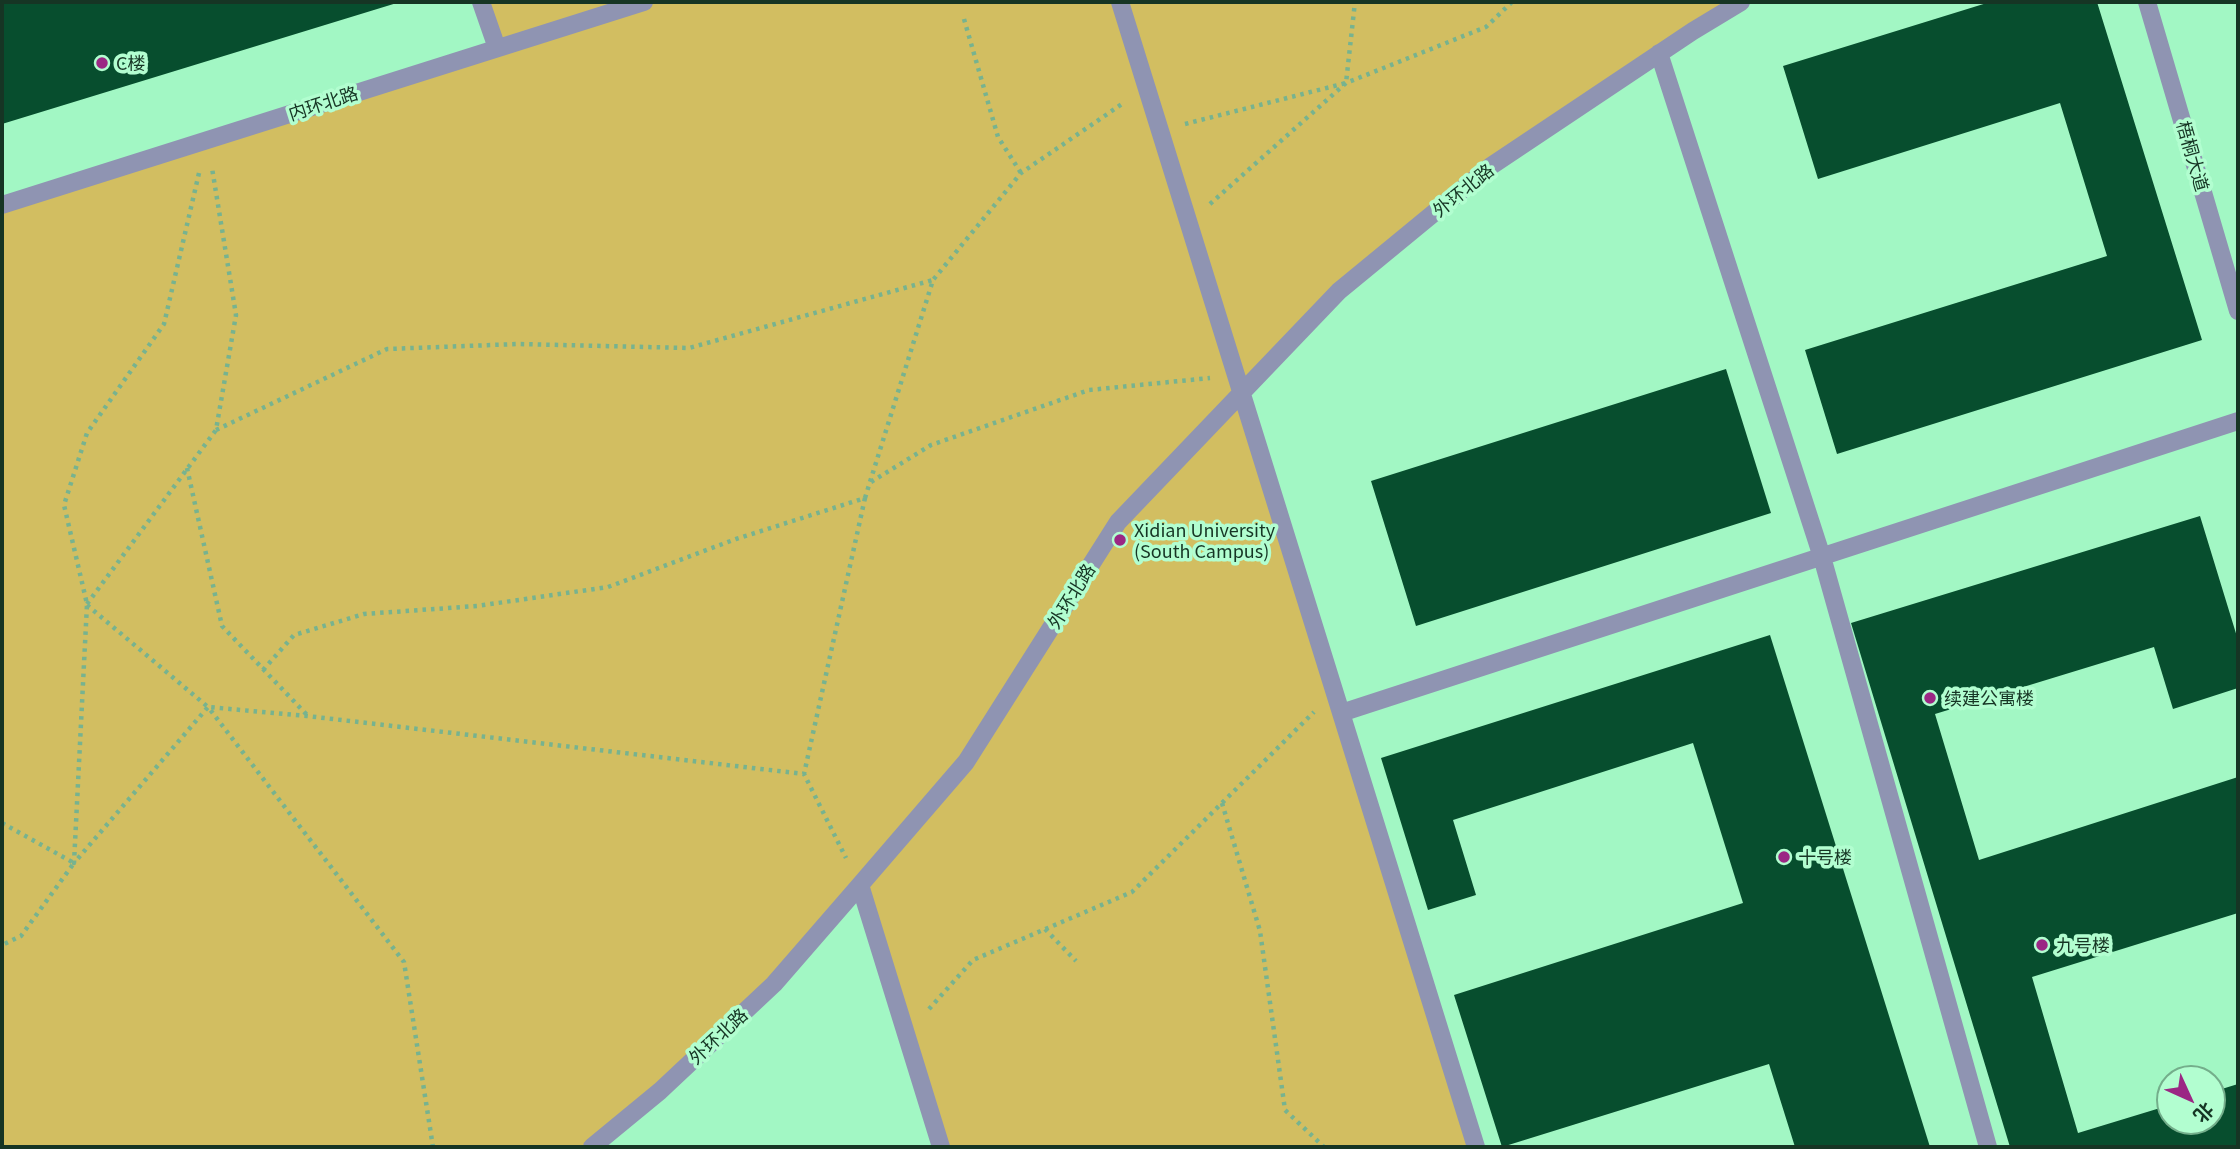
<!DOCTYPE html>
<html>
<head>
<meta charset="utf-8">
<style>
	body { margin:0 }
	#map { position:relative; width:2240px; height:1149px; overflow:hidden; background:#b2fed0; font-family:Georgia,"Noto Sans SC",serif }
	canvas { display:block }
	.frame { position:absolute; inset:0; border:4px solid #163524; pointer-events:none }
	.north { position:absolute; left:2156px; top:1065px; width:70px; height:70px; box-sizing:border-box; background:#b2fed0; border:2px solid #74ae8b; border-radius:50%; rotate:135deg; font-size:19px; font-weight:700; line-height:28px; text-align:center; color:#163524 }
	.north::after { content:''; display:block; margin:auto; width:24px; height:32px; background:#9b2784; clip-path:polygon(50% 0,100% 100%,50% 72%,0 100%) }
</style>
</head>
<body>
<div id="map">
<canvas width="2240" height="1149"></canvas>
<div class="frame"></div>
<div class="north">北</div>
</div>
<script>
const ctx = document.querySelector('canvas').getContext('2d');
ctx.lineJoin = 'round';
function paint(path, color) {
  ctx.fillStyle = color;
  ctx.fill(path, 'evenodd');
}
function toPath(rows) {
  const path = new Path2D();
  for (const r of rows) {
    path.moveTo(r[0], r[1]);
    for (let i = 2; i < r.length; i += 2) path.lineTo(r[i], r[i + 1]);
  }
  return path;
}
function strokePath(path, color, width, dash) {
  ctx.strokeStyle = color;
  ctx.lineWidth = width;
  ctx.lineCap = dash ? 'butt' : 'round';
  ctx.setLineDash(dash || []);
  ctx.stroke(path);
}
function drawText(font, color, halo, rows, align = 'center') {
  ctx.font = font + ' Georgia,"Noto Sans SC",serif';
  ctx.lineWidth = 7;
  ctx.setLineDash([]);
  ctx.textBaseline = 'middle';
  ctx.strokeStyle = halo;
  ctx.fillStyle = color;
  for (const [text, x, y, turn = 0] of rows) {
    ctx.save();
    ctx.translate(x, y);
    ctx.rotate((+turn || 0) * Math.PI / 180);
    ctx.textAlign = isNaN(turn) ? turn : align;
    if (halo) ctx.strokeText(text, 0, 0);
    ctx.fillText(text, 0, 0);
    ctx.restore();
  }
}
const built = toPath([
	[2,2,2238,2,2238,1147,2,1147],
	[2170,1079,2212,1079,2212,1121,2170,1121]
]);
const green = toPath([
	[481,2,644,2,497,48],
	[649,2,1741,2,1491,166,1339,291,1241,396,1475,1147,941,1147,861,886,774,984,592,1147,2,1147,2,207]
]);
const building = toPath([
	[2,2,400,2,2,124],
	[1990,2,2097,2,2202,340,1837,454,1805,350,2107,256,2060,103,1818,179,1783,66],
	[1726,369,1771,513,1416,626,1371,481],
	[2200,516,2238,640,2238,688,2173,709,2154,647,1935,714,1979,860,2238,777,2238,913,2032,977,2078,1133,2170,1105,2170,1121,2212,1121,2212,1092,2238,1084,2238,1147,2010,1147,1851,623],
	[1770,635,1930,1147,1795,1147,1769,1064,1502,1147,1454,995,1743,903,1693,743,1453,820,1476,895,1428,910,1381,758]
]);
const path = toPath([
	[964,19,998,137,1021,173],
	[1185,124,1346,83,1355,2],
	[199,173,164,324,87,433,64,505,87,604,74,863,208,707,404,962,433,1147],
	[1210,204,1346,83,1486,27,1512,2],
	[216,430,387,349,518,344,689,348,933,280],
	[187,468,222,626,307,715],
	[871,482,931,445,1089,390,1210,378],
	[865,498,933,280,1021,173,1122,104],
	[87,604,216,430,236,315,212,168],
	[87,605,208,707,307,716,804,774,846,858],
	[263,670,294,635,364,614,477,606,608,587,736,539,865,498,804,774],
	[1222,803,1260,931,1285,1110,1324,1147],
	[2,823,74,863,21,936,2,945],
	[1045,929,1076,961],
	[929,1009,973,960,1132,892,1314,712]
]);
const service = toPath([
	[481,2,497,48],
	[1120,2,1476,1147],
	[2147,2,2238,311],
	[1659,53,1822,557,1988,1147],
	[2,205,644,2],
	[1341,713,2238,421],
	[860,885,941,1147],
	[592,1147,660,1091,774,984,860,885,966,762,1118,522,1339,291,1491,166,1693,31,1741,2]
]);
const markers = [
	[102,63,7,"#9b2784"],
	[1120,540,7,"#9b2784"],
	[1930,698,7,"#9b2784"],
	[1784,857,7,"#9b2784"],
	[2042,945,7,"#9b2784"]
];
const poiNames = [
	["C楼",116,63],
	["Xidian University",1134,530],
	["(South Campus)",1134,551],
	["续建公寓楼",1944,698],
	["十号楼",1798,857],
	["九号楼",2056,945]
];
const streetNames = [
	["内环北路",323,103,-18],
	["梧桐大道",2193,156,74],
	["外环北路",1463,190,-39],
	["外环北路",1071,596,-58],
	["外环北路",718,1036,-43]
];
paint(built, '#a2f7c4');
paint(green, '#d2be61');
paint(building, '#074e2e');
strokePath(path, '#77b38f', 4.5, [3.5, 5]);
strokePath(service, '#8f94b2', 18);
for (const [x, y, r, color] of markers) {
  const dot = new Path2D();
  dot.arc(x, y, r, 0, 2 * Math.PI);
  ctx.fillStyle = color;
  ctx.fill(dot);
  strokePath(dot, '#b2fed0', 2.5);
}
drawText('18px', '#163524', '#b2fed0', poiNames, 'left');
drawText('18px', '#163524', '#b2fed0', streetNames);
</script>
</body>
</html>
